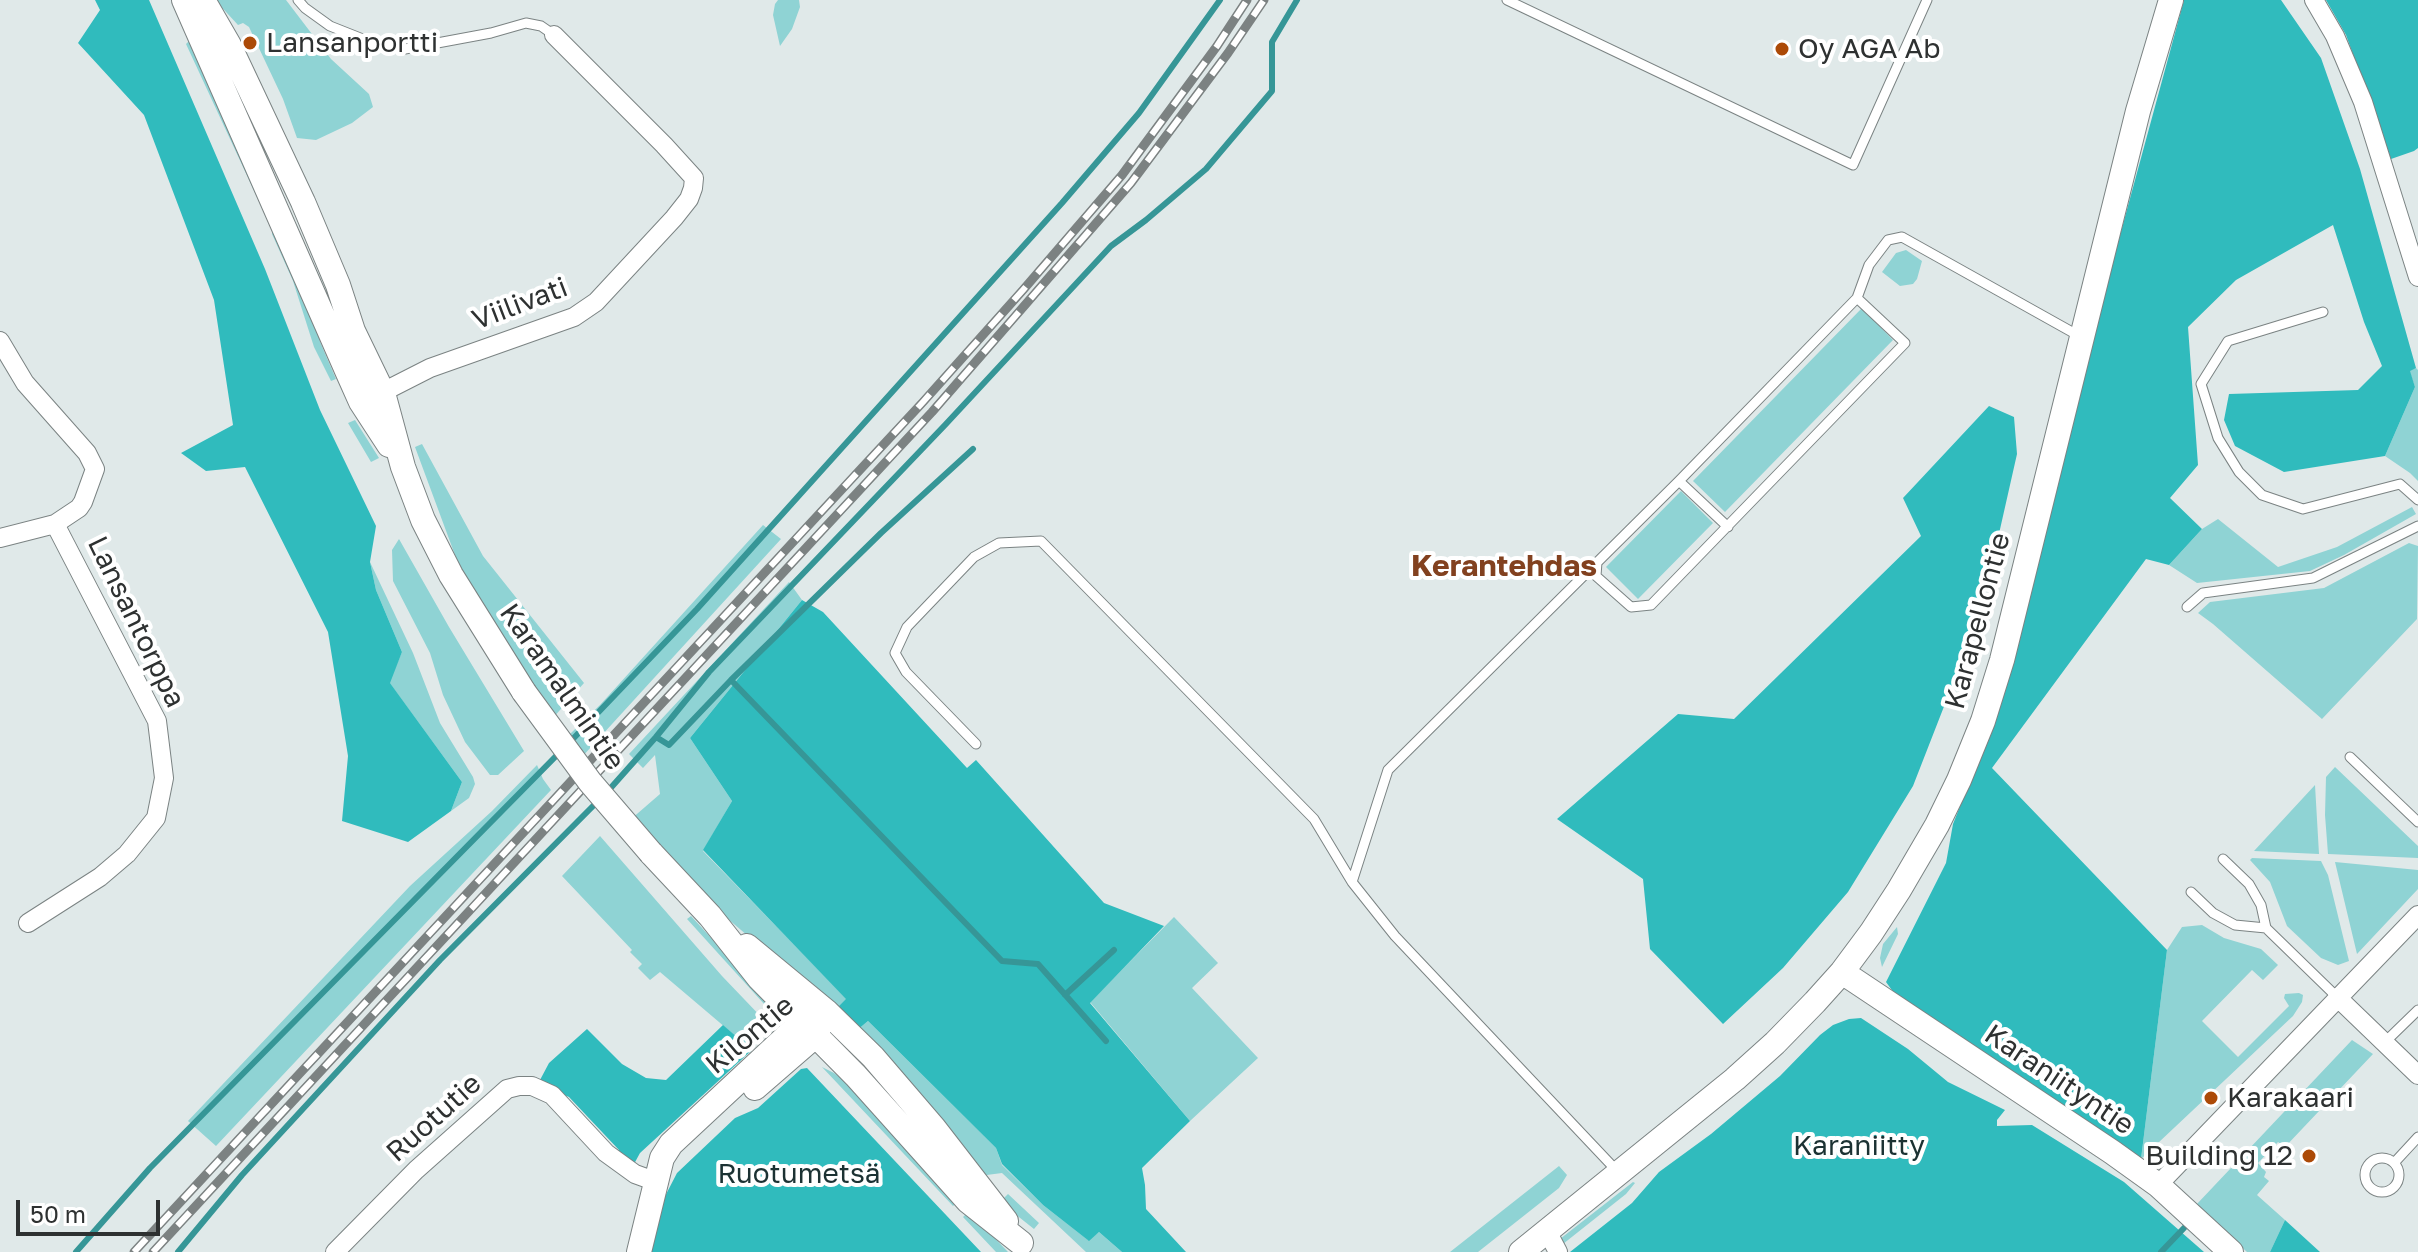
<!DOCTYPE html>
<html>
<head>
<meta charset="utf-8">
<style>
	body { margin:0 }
	#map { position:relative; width:2418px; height:1252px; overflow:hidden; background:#e0e9e9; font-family:"Golos Text",sans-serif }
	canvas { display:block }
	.scale { position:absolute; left:16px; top:1200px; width:144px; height:36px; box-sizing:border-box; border:4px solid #2e3131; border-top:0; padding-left:10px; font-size:24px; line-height:28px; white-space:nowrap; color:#2e3131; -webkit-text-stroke:6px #fff; paint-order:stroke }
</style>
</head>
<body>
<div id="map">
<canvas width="2418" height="1252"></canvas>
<div class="scale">50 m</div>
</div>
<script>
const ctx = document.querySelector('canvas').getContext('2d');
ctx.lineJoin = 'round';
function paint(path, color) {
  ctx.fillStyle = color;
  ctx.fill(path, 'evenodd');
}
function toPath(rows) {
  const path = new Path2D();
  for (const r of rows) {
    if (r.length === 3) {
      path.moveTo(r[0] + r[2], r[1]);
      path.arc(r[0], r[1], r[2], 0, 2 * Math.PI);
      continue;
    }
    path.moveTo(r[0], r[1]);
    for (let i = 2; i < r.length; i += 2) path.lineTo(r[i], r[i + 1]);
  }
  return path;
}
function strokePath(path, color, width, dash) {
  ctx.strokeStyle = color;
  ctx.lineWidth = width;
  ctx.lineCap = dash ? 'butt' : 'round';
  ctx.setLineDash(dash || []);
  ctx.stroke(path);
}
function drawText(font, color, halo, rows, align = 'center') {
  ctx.font = font + ' "Golos Text",sans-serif';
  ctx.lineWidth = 8;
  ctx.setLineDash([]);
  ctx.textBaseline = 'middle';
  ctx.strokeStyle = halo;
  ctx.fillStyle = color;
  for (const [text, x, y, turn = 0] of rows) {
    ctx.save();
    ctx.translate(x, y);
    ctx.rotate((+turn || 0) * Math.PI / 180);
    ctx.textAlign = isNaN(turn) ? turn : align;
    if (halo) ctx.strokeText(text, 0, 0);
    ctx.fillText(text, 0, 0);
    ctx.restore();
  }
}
const green = toPath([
	[215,0,286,0,331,59,369,94,373,107,352,123,316,140,297,138,283,99,249,27,243,23,238,25],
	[778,0,799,0,800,7,792,29,780,46,773,15,775,4],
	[190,40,262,208,186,44],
	[272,228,300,275,321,344,336,379,331,381,314,347,293,281,272,234],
	[1906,250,1922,261,1917,279,1913,284,1900,286,1882,272,1896,253],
	[1862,308,1893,340,1725,512,1693,481],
	[2416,368,2418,370,2418,481,2410,473,2385,456,2415,387,2409,370],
	[355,420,379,458,371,462,348,423],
	[422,444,483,556,584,683,552,719,465,582,415,447],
	[1681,491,1713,523,1638,599,1606,567],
	[2412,507,2416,514,2344,555,2310,571,2197,583,2169,565,2202,529,2218,519,2278,567,2337,547],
	[763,525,781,539,581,758,570,734,600,705],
	[399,539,449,627,524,751,498,775,490,775,465,742,443,695,430,653,393,581,392,550],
	[2409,543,2418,546,2417,619,2322,719,2213,624,2198,613,2210,602,2324,588],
	[370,562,413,653,440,723,473,777,475,784,469,798,451,811,462,782,389,682,402,652,376,590],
	[789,582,802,600,690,738,732,801,703,851,847,999,835,1010,721,913,630,820,660,794,655,755,643,768,629,754],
	[537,765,543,779,551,790,216,1146,188,1121,410,886,492,811],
	[2335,767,2418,846,2418,858,2328,854,2325,815,2326,777],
	[2315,785,2319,854,2254,851],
	[600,836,722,976,766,1022,764,1033,752,1050,660,972,650,980,638,968,642,964,630,952,632,950,562,876],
	[2252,858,2321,861,2328,875,2349,961,2338,965,2321,958,2287,926,2270,882,2250,860],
	[2335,862,2418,870,2418,889,2357,954],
	[691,916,769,1001,765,1005,687,919],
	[1174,917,1218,963,1192,988,1258,1058,1190,1121,1090,1002],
	[2202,925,2224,938,2261,949,2278,965,2263,980,2252,970,2202,1021,2238,1057,2289,1006,2284,998,2285,994,2299,993,2303,995,2302,1002,2293,1016,2141,1159,2167,950,2182,927],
	[1897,927,1898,934,1882,967,1880,958,1883,944],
	[868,1021,996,1148,1002,1165,1043,1205,1088,1240,1099,1232,1122,1252,1086,1252,1002,1173,979,1176,856,1031],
	[2352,1040,2373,1054,2285,1147,2278,1142,2258,1163,2266,1172,2264,1177,2269,1181,2257,1195,2285,1220,2270,1252,2247,1252,2196,1205],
	[822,1067,834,1073,854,1088,959,1200,953,1206],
	[1559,1166,1567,1175,1559,1188,1478,1252,1450,1252],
	[1633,1182,1635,1183,1626,1194,1563,1244,1560,1239],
	[1008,1194,1039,1223,1034,1229,1000,1202],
	[969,1211,1008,1252,996,1252,963,1217]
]);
const forest = toPath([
	[95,0,149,0,265,269,320,410,376,526,370,562,376,590,402,652,390,683,462,782,451,811,408,842,342,821,348,756,328,632,245,467,206,471,181,453,233,425,214,300,144,115,78,43,100,10],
	[2184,0,2281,0,2321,58,2360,169,2416,368,2410,371,2415,387,2385,456,2284,472,2235,446,2224,420,2229,394,2358,390,2382,366,2364,322,2333,225,2236,280,2188,327,2198,465,2170,498,2202,529,2169,565,2146,559,1992,768,2167,950,2141,1159,1897,997,1886,982,1946,863,1953,824,1992,726,2104,294],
	[2326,0,2418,0,2418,148,2414,151,2391,159,2346,35],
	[1989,406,2014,417,2017,454,1982,609,1913,786,1848,892,1783,968,1723,1024,1650,949,1643,879,1557,819,1678,714,1734,719,1921,536,1903,498],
	[802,600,823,612,967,768,976,760,1104,903,1164,926,1090,1003,1190,1121,1142,1168,1145,1185,1146,1209,1186,1252,1122,1252,1099,1232,1089,1241,1043,1205,1002,1164,996,1148,868,1021,856,1031,835,1010,846,999,703,850,732,801,690,738],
	[1861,1018,1908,1049,1948,1082,2005,1110,1997,1120,1997,1126,2032,1125,2124,1182,2204,1252,1570,1252,1632,1203,1659,1172,1711,1134,1780,1076,1820,1035,1833,1025,1849,1019],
	[723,1025,752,1050,640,1153,634,1164,617,1156,619,1150,569,1097,557,1092,540,1080,549,1063,587,1029,622,1064,646,1078,666,1080],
	[807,1068,981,1252,650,1252,661,1204,677,1173,735,1118,758,1108,801,1069],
	[2285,1220,2320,1252,2270,1252]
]);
const stream = toPath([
	[731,680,1002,961,1038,964,1106,1041],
	[656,737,669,745,731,680,881,533,973,449],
	[569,743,697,609,1062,203,1139,113,1220,0],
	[608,791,656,737,709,672,945,425,1111,246,1146,220,1206,169,1272,91,1272,42,1297,0],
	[1065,995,1114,950],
	[76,1252,150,1168,561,751],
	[178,1252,242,1175,440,960,597,802],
	[2161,1252,2184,1228]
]);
const lane = toPath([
	[298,0,305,8,330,26,378,45,405,49,491,33,526,23,541,26,554,35],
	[1507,0,1853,165,1927,0],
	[2323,312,2228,341,2201,384,2218,438,2239,472,2262,495,2303,509,2400,484,2418,500],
	[1679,481,1728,527],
	[1597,562,1596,576,1631,607,1651,605,1905,343,1857,298],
	[2187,607,2203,593,2313,578,2418,526],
	[976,744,906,672,895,653,907,627,974,557,999,543,1041,541,1314,819,1352,882,1395,936,1617,1171],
	[2350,757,2418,822],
	[2223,859,2249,884,2261,905,2266,928,2337,997],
	[1352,882,1388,770,1679,481,1857,298,1869,265,1888,240,1902,237,2081,337],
	[2191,892,2213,913,2235,925,2266,928],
	[2384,1043,2418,1010],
	[2382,1175,17],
	[2394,1163,2418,1137]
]);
const street = toPath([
	[2314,0,2335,36,2363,102,2418,277],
	[0,341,25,383,87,453,95,469,83,502,79,508,55,524,0,538],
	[371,398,430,368,574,317,596,302,674,218,689,199,693,188,694,178,664,145,554,35],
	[28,923,100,877,127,854,156,818,164,778,157,721,55,524],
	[2337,997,2418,1075],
	[2158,1185,2418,915],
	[1547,1231,1558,1252],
	[335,1252,416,1170,507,1089,519,1086,532,1086,552,1095,606,1153,635,1174,657,1182]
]);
const secondary = toPath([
	[184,0,348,373,361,402,389,445],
	[203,0,229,45,303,202,338,285,353,331,383,393,403,467,423,520,451,575,524,692],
	[651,853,710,916,759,978,856,1076,968,1201,1021,1243],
	[747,946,827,1012,873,1057,934,1128,1006,1221],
	[1842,972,2112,1152,2158,1185,2231,1252],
	[755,1088,815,1036,822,1021],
	[639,1252,662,1158,671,1144,802,1022,818,1016],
	[1521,1252,1735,1079,1775,1043,1815,1002,1842,972,1871,933,1899,890,1937,825,1959,780,1983,721,2002,660,2138,111,2171,0]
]);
const rail = toPath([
	[134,1252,923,402,1023,290,1122,175,1217,46,1247,0],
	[153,1252,932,412,1131,183,1228,53,1264,0]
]);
const secondaryBridge = toPath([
	[524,692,590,782,651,853]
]);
const markers = [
	[250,43,8,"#ac4a07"],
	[1782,49,8,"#ac4a07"],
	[2211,1098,8,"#ac4a07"],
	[2309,1156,8,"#ac4a07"]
];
const poiNames = [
	["Lansanportti",266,43],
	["Oy AGA Ab",1798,49],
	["Karakaari",2227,1098],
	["Building 12",2293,1156,"right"]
];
const streetNames = [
	["Viilivati",520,304,-21],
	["Karapellontie",1978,621,-75],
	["Lansantorppa",136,622,64],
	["Karamalmintie",562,687,55],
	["Kilontie",750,1035,-40],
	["Karaniityntie",2059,1080,34],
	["Ruotutie",434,1118,-42]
];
const parkNames = [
	["Karaniitty",1859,1146],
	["Ruotumetsä",799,1174]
];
const neighbourhoodNames = [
	["Kerantehdas",1504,566]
];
paint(green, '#8fd3d4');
paint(forest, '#30bbbd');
strokePath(stream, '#369697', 6);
strokePath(lane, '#7b8383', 11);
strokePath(street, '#7b8383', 20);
strokePath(secondary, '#7b8383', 26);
strokePath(lane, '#fff', 9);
strokePath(street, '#fff', 18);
strokePath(secondary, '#fff', 24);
strokePath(rail, '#7c8282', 9);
strokePath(rail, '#fff', 6, [18]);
strokePath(secondaryBridge, '#7b8383', 26, []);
strokePath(secondaryBridge, '#fff', 24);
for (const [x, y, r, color] of markers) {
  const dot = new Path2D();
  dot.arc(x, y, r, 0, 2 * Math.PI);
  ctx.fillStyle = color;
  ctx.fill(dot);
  strokePath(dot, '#fff', 3);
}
drawText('28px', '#2e3131', '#fff', poiNames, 'left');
drawText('28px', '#2e3131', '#fff', streetNames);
drawText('28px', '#1c3233', '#fff', parkNames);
drawText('bold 30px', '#82411f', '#fff', neighbourhoodNames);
</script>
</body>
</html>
